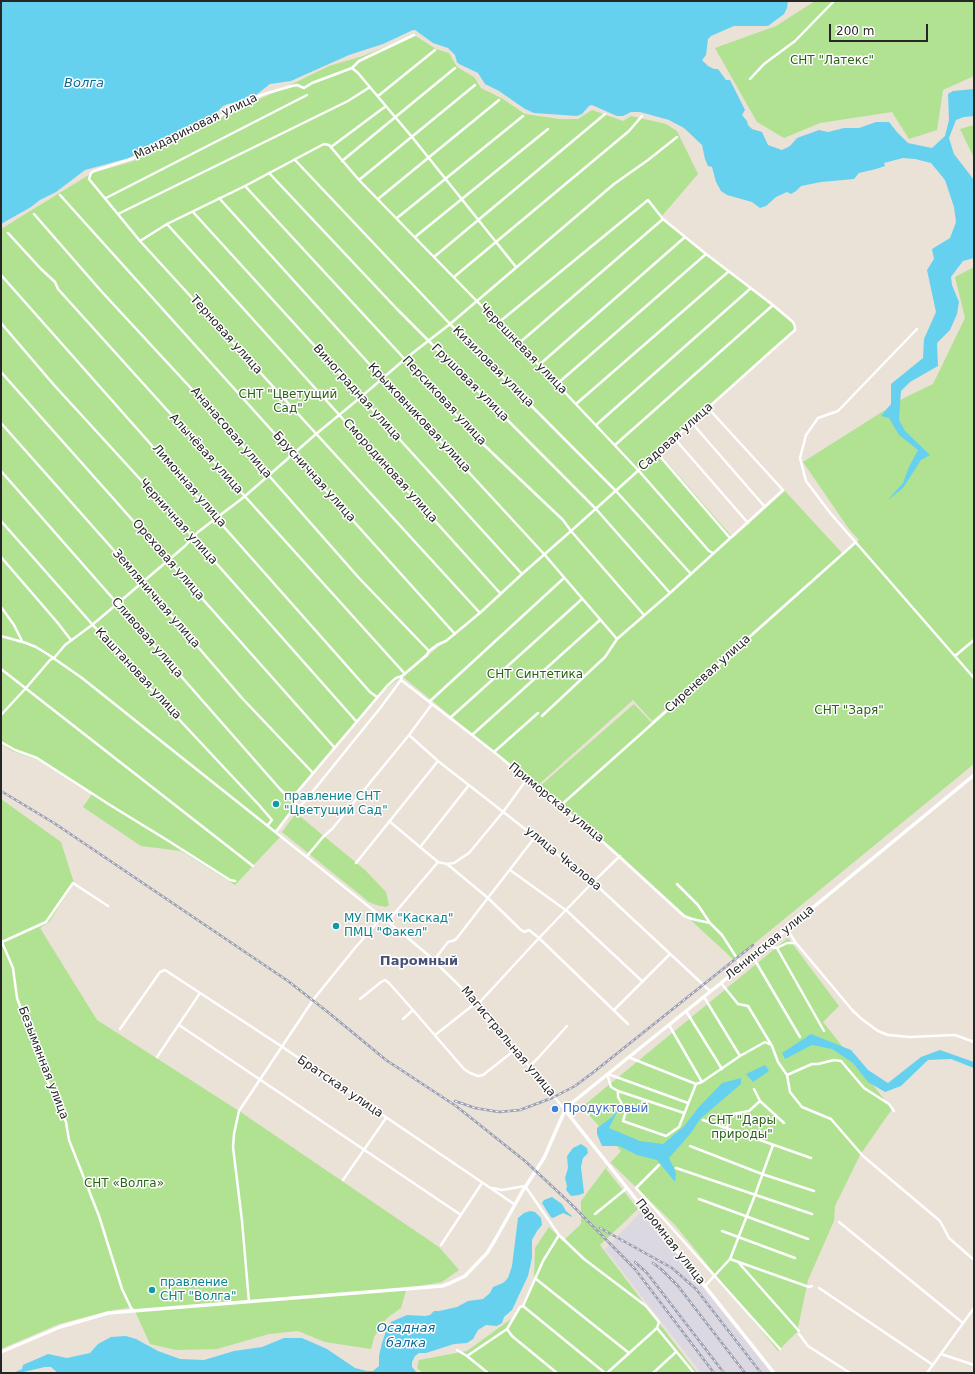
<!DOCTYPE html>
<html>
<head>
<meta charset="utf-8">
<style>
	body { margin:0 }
	#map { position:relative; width:975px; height:1374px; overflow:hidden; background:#eae1d7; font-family:"DejaVu Sans",sans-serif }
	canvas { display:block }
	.frame { position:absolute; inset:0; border:2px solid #262626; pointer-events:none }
	.scale { position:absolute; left:829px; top:24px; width:99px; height:18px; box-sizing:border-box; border:2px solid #262626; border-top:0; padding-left:5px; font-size:12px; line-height:14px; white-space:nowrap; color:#262626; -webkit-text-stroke:3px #fff; paint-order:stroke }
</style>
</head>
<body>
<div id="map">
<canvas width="975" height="1374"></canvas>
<div class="frame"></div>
<div class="scale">200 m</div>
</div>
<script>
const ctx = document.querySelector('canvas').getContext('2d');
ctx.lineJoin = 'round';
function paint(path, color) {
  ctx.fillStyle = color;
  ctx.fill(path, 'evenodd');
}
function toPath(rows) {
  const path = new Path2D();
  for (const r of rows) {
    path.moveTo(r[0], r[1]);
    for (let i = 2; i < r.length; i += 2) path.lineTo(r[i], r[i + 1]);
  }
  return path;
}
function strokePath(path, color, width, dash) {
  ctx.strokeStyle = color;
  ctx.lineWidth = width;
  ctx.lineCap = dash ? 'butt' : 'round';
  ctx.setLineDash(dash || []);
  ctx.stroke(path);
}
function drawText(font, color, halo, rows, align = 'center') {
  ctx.font = font + ' "DejaVu Sans",sans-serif';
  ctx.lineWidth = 3;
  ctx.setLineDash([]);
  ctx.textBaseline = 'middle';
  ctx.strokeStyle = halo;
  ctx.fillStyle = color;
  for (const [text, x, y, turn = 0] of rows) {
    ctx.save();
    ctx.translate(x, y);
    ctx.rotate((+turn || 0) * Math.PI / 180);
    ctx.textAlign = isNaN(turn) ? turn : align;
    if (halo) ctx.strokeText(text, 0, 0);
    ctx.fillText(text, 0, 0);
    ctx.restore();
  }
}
const industrial = toPath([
	[642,1211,771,1373,701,1373,605,1249]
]);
const green = toPath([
	[815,1,974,1,974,76,943,90,937,130,909,139,892,112,820,123,784,138,757,122,715,48,776,26],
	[414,35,436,49,449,53,457,67,474,77,481,88,503,99,525,114,559,119,578,119,592,110,623,121,631,116,666,124,677,131,698,174,661,217,794,324,794,331,681,432,660,454,733,538,785,491,842,553,652,721,633,700,537,786,403,677,444,642,438,643,432,647,405,674,377,696,291,797,296,804,275,830,281,836,235,885,181,851,141,846,83,807,92,794,38,760,12,751,1,743,1,229,92,173,134,161,219,117,282,89,329,66,363,56],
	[974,125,974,158,960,129],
	[974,267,974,764,734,960,618,853,539,787,634,704,653,724,859,540,849,529,803,462,904,398,933,384,965,318,955,277],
	[1,799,61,842,74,883,49,922,40,928,97,1020,239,1111,439,1247,459,1270,442,1282,419,1286,407,1287,401,1308,387,1318,374,1337,371,1349,325,1342,298,1331,269,1334,217,1349,176,1350,150,1344,133,1307,109,1311,59,1324,1,1349],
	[296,813,365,870,386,892,389,905,386,907,376,905,369,902,282,832],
	[788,938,839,1006,823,1022,892,1109,860,1155,835,1206,834,1221,808,1280,797,1332,778,1351,675,1225,611,1163,606,1169,638,1209,600,1245,697,1373,423,1373,417,1368,419,1360,467,1351,511,1319,522,1305,534,1279,535,1248,549,1227,563,1241,581,1224,581,1201,605,1169,621,1151,582,1107]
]);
const water = toPath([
	[1,1,788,1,787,8,784,14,768,26,734,26,711,36,708,39,706,55,702,60,708,66,714,69,718,69,726,80,730,80,745,110,742,115,747,121,748,125,752,129,762,132,768,145,782,150,790,146,797,138,819,130,828,132,844,128,859,128,876,122,889,122,897,132,908,143,932,148,945,136,949,120,948,94,953,91,974,89,974,116,964,117,956,120,949,138,954,154,974,180,974,258,963,261,951,277,952,285,959,302,957,314,950,330,937,343,938,366,910,382,901,391,899,420,905,431,930,455,921,460,903,488,887,501,903,483,909,467,918,450,899,435,889,418,881,416,891,404,891,384,923,358,924,339,936,312,927,270,934,259,932,249,950,238,956,222,954,207,945,180,931,163,915,159,903,158,884,163,885,166,876,169,859,173,854,179,821,182,801,186,796,191,791,194,787,192,776,197,766,206,760,208,752,202,727,195,721,191,716,182,712,167,708,166,705,159,702,145,684,128,669,120,640,112,631,112,623,116,617,116,592,105,589,106,582,114,577,116,534,113,525,109,499,91,485,84,478,73,459,64,457,62,455,55,448,48,433,43,415,30,413,30,383,44,349,55,302,76,291,81,270,84,251,99,228,104,223,106,209,120,162,139,129,158,85,170,56,192,40,200,31,207,1,224],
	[811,1034,851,1050,868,1070,888,1083,921,1057,940,1050,974,1062,974,1068,951,1059,928,1060,901,1086,885,1092,868,1082,853,1063,832,1049,812,1045,785,1059,782,1053],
	[765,1065,769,1071,753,1082,746,1074],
	[741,1078,741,1084,700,1119,691,1133,669,1158,676,1173,675,1182,657,1160,637,1155,619,1146,602,1146,597,1134,597,1128,612,1117,619,1108,609,1128,640,1141,663,1144,684,1126,699,1107,722,1083],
	[581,1144,587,1148,588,1153,583,1158,581,1167,584,1193,579,1195,571,1196,566,1190,567,1186,565,1178,568,1168,567,1156,573,1148],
	[552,1197,562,1204,566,1211,572,1216,572,1217,563,1213,555,1217,552,1218,550,1216,542,1203,544,1200],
	[530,1211,535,1212,541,1218,542,1225,537,1231,532,1240,532,1258,528,1276,512,1310,504,1317,502,1323,497,1326,486,1325,478,1330,473,1339,467,1343,454,1344,426,1353,419,1353,415,1356,412,1362,412,1367,417,1373,75,1373,73,1372,58,1373,51,1367,45,1367,19,1373,13,1373,22,1369,23,1365,48,1354,67,1358,90,1353,98,1344,111,1337,126,1336,136,1339,158,1351,180,1359,204,1360,234,1351,262,1347,284,1338,302,1338,327,1349,355,1368,367,1371,373,1371,379,1366,379,1356,382,1343,386,1331,391,1322,407,1315,425,1316,430,1315,434,1311,439,1311,457,1307,468,1301,483,1299,490,1293,493,1287,503,1283,508,1278,512,1266,518,1218,524,1213]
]);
const street = toPath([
	[414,35,359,61,352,68,312,83,304,88,297,85,292,86,264,94,228,109,220,117,209,124,156,147,134,158,94,171,91,173,89,179,140,241,480,613],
	[352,68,358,73,412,137,516,267],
	[750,79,764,64,795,41,834,1],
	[378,96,435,50],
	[331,147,386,106],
	[295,160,450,324,616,491,691,574],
	[342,161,455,68],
	[269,173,396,308,596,509,670,593],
	[359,180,475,85],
	[245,186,484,445,563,520,571,531,644,615],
	[60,195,455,634],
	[106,198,307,95],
	[219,198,382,378,544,554,617,639],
	[378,199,499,100],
	[193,212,522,574],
	[34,214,102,292,213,412,359,578,429,651],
	[118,214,348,101,370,87],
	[397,218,523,116],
	[167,224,500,593],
	[8,233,41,269,55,282,58,289,405,674],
	[415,237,548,129],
	[140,241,167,224,245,186,320,146,324,144,329,145,359,180,539,365,639,471,709,551,713,553],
	[434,257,605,114],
	[1,275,370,692,377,697],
	[454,277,629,131,642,116],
	[1,323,54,385,193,537,356,721],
	[917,329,838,411,818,418,806,435,800,458,806,481,831,514,974,678],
	[518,344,663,219],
	[539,365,685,237],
	[1,372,334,747],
	[557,384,706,254],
	[576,404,728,272],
	[1,423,142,582,242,698,313,773],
	[692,423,765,507],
	[596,425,751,288],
	[675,439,748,523],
	[615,445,773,305],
	[658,454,730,538],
	[1,471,280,789,288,797,295,801],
	[1,521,130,667,259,805,272,820,268,825],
	[1,557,57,622,71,640],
	[1,607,14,625,22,641],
	[1,636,26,643,36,647,49,655,82,678,402,933,428,955,478,1004,565,1110],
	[955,656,974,640],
	[1,669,253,866],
	[401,680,494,752,602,841,684,916,692,919,710,923],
	[429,702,564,578],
	[1,715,26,688,50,660,54,658,65,645,92,625,117,604,185,546,198,532,244,497,316,434,361,397,405,359,450,324,614,184,648,160,677,137],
	[542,716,605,657,617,639,670,593,783,490,708,408],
	[450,718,582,599],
	[409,735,438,761,593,882,710,991],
	[472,735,600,620],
	[1,742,15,750,37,758,110,805,167,840,230,880,235,881],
	[494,752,538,713],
	[296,805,300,806,305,801,381,707,401,680,402,676,427,655,429,651,437,645,446,641,481,612,522,574,571,531,769,353,795,330,795,327,793,322,773,305,706,254,663,219,648,200,498,323],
	[560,806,856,542],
	[389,821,438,862,447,864,488,898,520,929,524,932,529,930,539,938,628,1024],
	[276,832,296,805,294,796,387,686,396,678,402,676],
	[421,846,469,785],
	[307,856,323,837,332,829,409,735,432,704],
	[356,863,438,761],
	[447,864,454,863,469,853,503,812,527,779],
	[510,870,567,911,643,982],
	[677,884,698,905,710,923,722,935,742,966],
	[388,921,438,862],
	[1,940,13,968,17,998,55,1101,66,1122,69,1140,99,1216,122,1289,132,1310],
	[2,942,46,922,73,883,108,906],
	[796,943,853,1011,863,1020,878,1031,888,1035,909,1037,955,1035,974,1042],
	[766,946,777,948,824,1031],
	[777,948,787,943,796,943,787,929],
	[753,957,800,1037],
	[434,960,448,942,455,940,457,938,535,837],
	[721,983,738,1004,748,1006,772,1046,778,1062,787,1075,790,1092,802,1107,831,1119,863,1156,940,1221,949,1238,974,1260],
	[704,997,740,1056],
	[360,999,381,982,385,980,389,983,413,1010],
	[478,1004,539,938,593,882,620,856],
	[614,1010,670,954],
	[686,1011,722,1069],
	[403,1019,413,1010,464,1069,470,1073,478,1076,483,1075,516,1049],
	[179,1025,461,1215],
	[669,1025,702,1082],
	[120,1029,160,972,165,970,281,1046,514,1204],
	[435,1035,477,1002],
	[157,1057,200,993],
	[628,1057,696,1084],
	[530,1066,538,1058,567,1026],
	[607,1074,611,1087,618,1091,684,1113],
	[608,1074,688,1103],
	[787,1075,812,1064,818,1064,834,1060,841,1061,864,1088,889,1104,894,1111],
	[754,1089,760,1101],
	[618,1091,618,1097,626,1111,623,1121,666,1136,679,1127,696,1084,702,1082,740,1056,765,1042,771,1045],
	[703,1120,811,1158],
	[727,1128,729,1119,733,1114,749,1111,760,1101,784,1123],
	[690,1146,762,1174,814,1191],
	[659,1165,636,1188,780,1349],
	[676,1168,812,1214],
	[343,1180,386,1118],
	[492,1188,502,1190,525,1186,559,1235,584,1259,646,1306,659,1322,657,1328,694,1373],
	[699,1199,808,1239],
	[595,1214,627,1188],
	[839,1222,963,1323],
	[722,1231,795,1258],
	[441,1245,482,1183],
	[730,1259,809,1287,812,1286],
	[738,1262,799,1331],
	[536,1279,629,1353],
	[705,1286,730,1259,755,1195,773,1145],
	[819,1288,933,1365],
	[249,1302,242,1221,233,1147,234,1134,239,1111,313,1000,355,948,382,917],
	[523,1306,605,1373],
	[507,1329,512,1336,557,1373],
	[799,1334,808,1346,850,1373],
	[457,1350,467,1356,488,1373],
	[941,1354,974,1365],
	[467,1356,507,1329,520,1307,523,1306,543,1261,559,1235],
	[607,1373,657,1328],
	[653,1373,676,1352],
	[927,1373,974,1308]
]);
const secondary = toPath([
	[565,1110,774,1373],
	[1,1352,60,1327,108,1313,442,1286,448,1284,465,1276,487,1253,495,1240,522,1192,544,1158,565,1110,573,1102,721,983,974,775]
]);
const rail = toPath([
	[1,791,54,823,288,981,329,1013,386,1060,456,1106,525,1161,570,1203,635,1269,714,1373],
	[455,1101,475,1108,499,1112,520,1110,552,1098,575,1086,595,1071,753,945],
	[600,1228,672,1268,696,1289,761,1373],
	[635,1262,647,1273,724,1373],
	[653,1263,661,1269,678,1286,745,1373]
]);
const markers = [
	[276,804,4,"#0f9aa8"],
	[336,926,4,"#0f9aa8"],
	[555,1109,4,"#3f7fe0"],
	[152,1290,4,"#0f9aa8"]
];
const parkNames = [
	["СНТ \"Латекс\"",832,61],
	["СНТ \"Цветущий",288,395],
	["Сад\"",288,409],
	["СНТ Синтетика",535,675],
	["СНТ \"Заря\"",849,711],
	["СНТ \"Дары",742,1121],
	["природы\"",742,1135],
	["СНТ «Волга»",124,1184]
];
const streetNames = [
	["Мандариновая улица",196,127,-26],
	["Терновая улица",226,335,48],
	["Черешневая улица",523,349,46],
	["Кизиловая улица",493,367,45],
	["Грушовая улица",470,383,45],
	["Виноградная улица",357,393,48],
	["Персиковая улица",444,401,47],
	["Крыжовниковая улица",419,418,47],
	["Ананасовая улица",231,433,49],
	["Садовая улица",676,437,-42],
	["Алычёвая улица",206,454,48],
	["Смородиновая улица",390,471,48],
	["Брусничная улица",314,477,48],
	["Лимонная улица",189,486,49],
	["Черничная улица",178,522,48],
	["Ореховая улица",168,560,49],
	["Земляничная улица",156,599,49],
	["Сливовая улица",147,638,49],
	["Каштановая улица",138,674,47],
	["Сиреневая улица",708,674,-42],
	["Приморская улица",556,803,39],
	["улица Чкалова",563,859,39],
	["Ленинская улица",770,943,-39],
	["Магистральная улица",508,1042,50],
	["Безымянная улица",43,1063,69],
	["Братская улица",340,1087,34],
	["Паромная улица",670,1242,52]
];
const cultureNames = [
	["правление СНТ",284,797],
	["\"Цветущий Сад\"",284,811],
	["МУ ПМК \"Каскад\"",344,919],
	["ПМЦ \"Факел\"",344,933],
	["правление",160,1283],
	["СНТ \"Волга\"",160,1297]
];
const shopNames = [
	["Продуктовый",563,1109]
];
const waterNames = [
	["Волга",84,84],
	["Осадная",406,1329],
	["балка",406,1344]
];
const neighbourhoodNames = [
	["Паромный",419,962]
];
paint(industrial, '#dbd8e1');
paint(green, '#b0e291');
paint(water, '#66d1ef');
strokePath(street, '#fff', 2.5);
strokePath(secondary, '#fff', 3.5);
strokePath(rail, '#9a9fb2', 2.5);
strokePath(rail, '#fff', 1, [3]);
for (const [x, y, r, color] of markers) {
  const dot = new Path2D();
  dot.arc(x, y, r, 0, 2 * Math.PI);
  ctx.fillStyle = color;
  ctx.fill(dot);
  strokePath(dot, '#fff', 1.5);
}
drawText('12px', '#2a6217', '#fff', parkNames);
drawText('12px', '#262626', '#fff', streetNames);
drawText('12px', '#0d838f', '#fff', cultureNames, 'left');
drawText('12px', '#366cbe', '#fff', shopNames, 'left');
drawText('italic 13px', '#0b6c96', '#fff', waterNames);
drawText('bold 13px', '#475177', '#fff', neighbourhoodNames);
</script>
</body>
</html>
